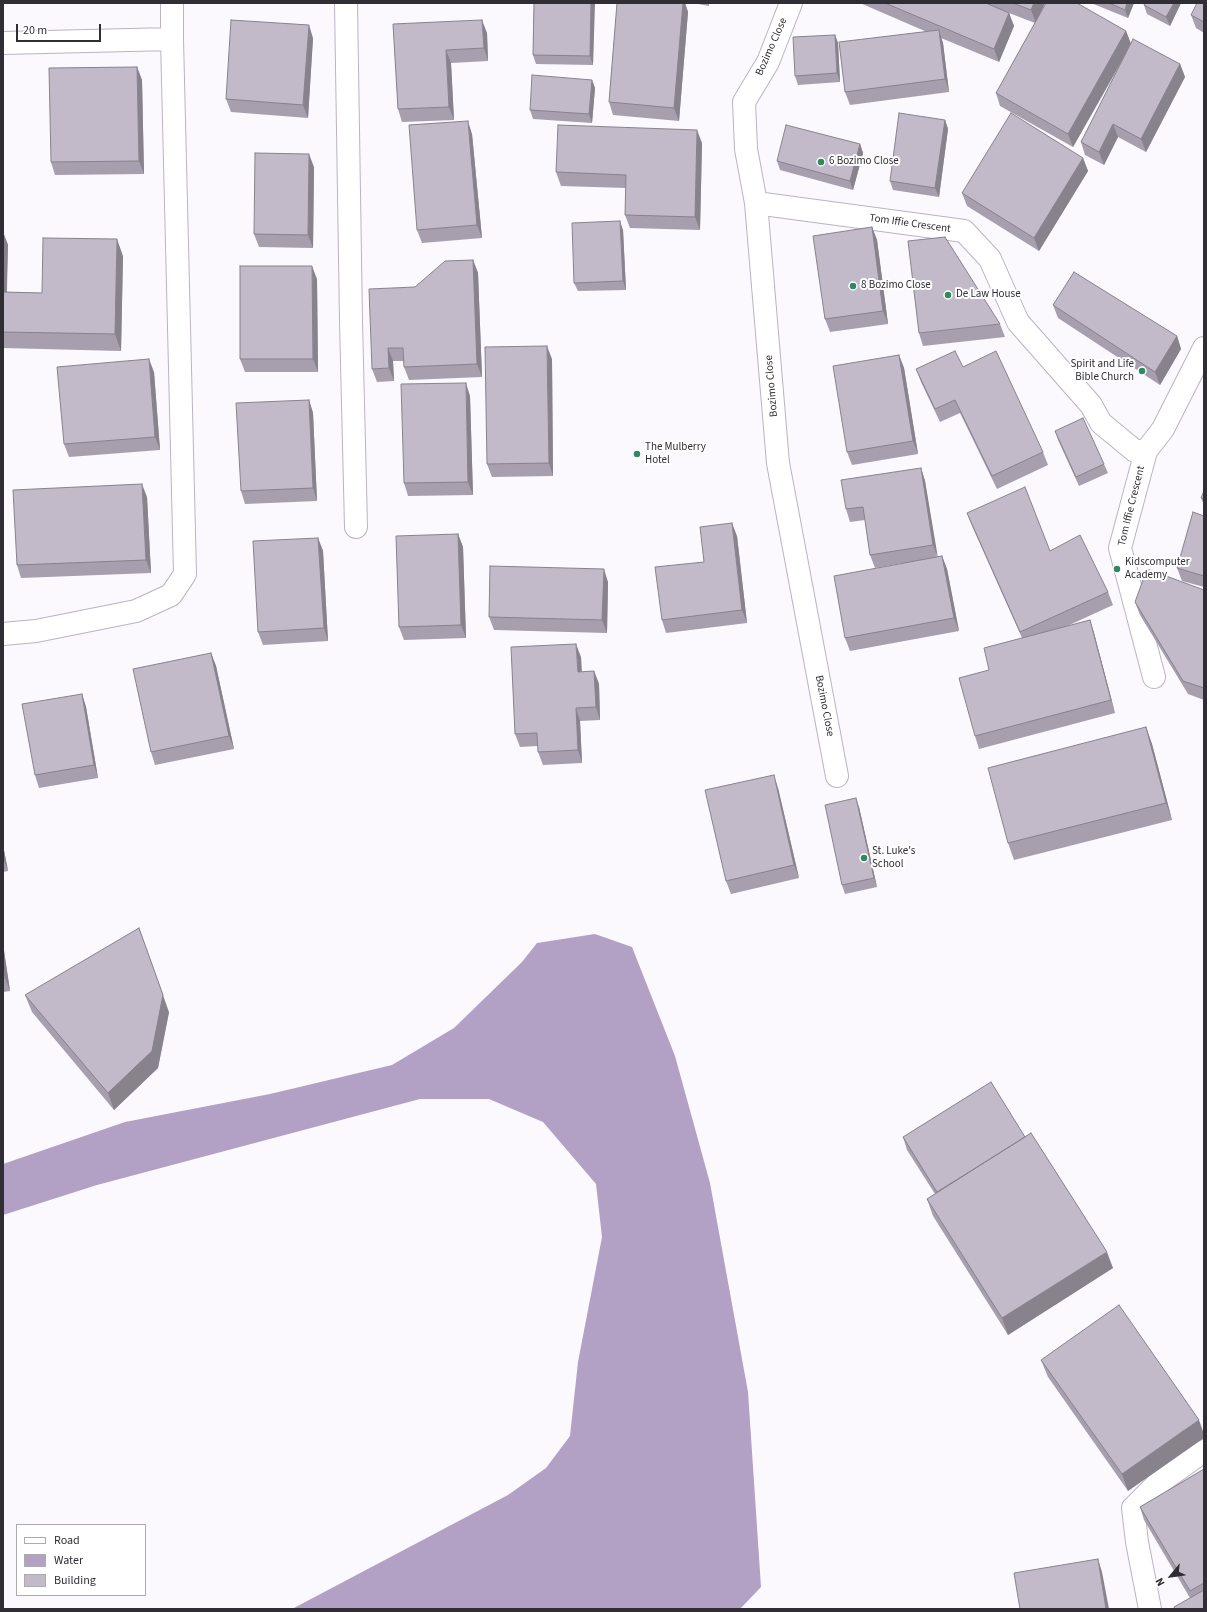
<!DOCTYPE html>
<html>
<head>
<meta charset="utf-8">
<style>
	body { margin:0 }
	#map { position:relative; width:1207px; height:1612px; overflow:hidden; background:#fbf8fe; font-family:"Source Sans 3",sans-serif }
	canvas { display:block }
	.frame { position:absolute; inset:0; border:4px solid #312d34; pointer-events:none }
	.legend { position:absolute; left:16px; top:1524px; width:130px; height:72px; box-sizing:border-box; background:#fff; border:1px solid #adabae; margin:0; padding:5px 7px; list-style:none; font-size:12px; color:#312d34 }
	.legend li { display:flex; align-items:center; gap:8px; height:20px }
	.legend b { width:20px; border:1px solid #adabae }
	.north { position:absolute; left:1151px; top:1556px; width:40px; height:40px; -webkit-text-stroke:3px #fff; paint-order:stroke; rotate:241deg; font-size:11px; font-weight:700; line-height:16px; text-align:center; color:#312d34 }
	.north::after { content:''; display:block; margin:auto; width:14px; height:18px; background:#312d34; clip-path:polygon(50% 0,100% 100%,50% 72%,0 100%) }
	.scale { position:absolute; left:16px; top:24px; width:85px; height:18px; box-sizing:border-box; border:2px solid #312d34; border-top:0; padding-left:5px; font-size:12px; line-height:14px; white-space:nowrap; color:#312d34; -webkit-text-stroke:3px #fff; paint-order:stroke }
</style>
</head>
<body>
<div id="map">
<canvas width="1207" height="1612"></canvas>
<div class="frame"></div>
<ul class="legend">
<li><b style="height:5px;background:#fff"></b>Road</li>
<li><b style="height:11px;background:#b3a0c5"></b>Water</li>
<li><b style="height:11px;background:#c2b9c9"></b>Building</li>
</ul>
<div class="north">N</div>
<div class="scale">20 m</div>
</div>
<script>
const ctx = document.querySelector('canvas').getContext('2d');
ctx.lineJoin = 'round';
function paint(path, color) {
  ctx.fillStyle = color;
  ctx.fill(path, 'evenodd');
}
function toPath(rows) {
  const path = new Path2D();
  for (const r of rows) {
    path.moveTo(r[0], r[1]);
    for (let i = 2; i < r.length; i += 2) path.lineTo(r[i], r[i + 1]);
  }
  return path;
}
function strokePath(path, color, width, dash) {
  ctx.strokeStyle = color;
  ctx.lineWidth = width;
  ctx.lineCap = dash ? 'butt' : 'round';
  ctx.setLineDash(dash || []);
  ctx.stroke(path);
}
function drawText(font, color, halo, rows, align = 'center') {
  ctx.font = font + ' "Source Sans 3",sans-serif';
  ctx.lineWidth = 4;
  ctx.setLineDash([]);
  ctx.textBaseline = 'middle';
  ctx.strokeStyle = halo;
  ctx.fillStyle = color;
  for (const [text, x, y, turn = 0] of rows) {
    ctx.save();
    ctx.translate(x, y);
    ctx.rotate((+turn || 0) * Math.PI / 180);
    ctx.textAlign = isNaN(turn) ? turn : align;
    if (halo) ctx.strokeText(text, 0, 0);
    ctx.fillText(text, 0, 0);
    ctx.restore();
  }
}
const water = toPath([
	[595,934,632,947,675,1056,710,1183,748,1392,761,1587,740,1609,292,1609,508,1495,546,1468,570,1436,578,1362,602,1237,596,1184,543,1122,489,1099,420,1099,97,1185,3,1215,3,1164,125,1122,270,1094,392,1065,454,1028,522,962,537,943]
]);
const minor = toPath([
	[346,3,351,321,356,527],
	[791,3,768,62,744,102,746,149,756,203,778,463,837,776],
	[3,43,172,39],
	[756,203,964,231,990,259,1018,322,1091,405,1101,423,1135,451,1146,451],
	[3,634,36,631,136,611,171,595,185,574,172,39,172,3],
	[1154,677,1120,548,1146,451,1163,429,1204,348],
	[1150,1609,1137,1542,1133,1508,1156,1485,1204,1451]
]);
const wall = toPath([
	[534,3,594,3,593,65,536,64,533,55],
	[617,3,685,3,688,12,679,121,613,115,609,102],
	[693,3,709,3,709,6],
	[860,3,1045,3,1039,15,1126,31,1131,44,1180,64,1185,77,1146,152,1118,137,1104,165,1085,155,1081,142,1129,49,1073,147,1000,106,996,93,1035,23,1009,13,1014,26,999,62,941,38,943,43,949,92,850,105,845,92,927,32],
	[1091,3,1134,3,1128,18],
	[1145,3,1181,3,1170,26,1147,14,1144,5],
	[1204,3,1204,33,1196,28,1191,15],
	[393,24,487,33,488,61,451,63,454,120,402,122,398,109],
	[835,35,838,43,840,82,798,85,795,76],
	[313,38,308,118,231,112,226,99],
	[137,67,142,80,144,174,55,175,51,162],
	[592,80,595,88,592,123,533,119,530,110],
	[945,120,948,129,939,197,893,190,890,181],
	[472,134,482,238,422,243,417,230],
	[702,143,700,230,630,228,625,215,626,188,561,186,556,172],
	[860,144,863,153,853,190,780,170,777,161],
	[1083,158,1088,171,1039,251,967,206,962,193],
	[314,167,313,248,259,247,254,234],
	[872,227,877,240,888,324,830,332,825,319],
	[623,230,626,290,578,291,574,283],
	[3,232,8,245,7,292,42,293,123,256,121,351,3,348],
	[473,260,478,273,482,377,409,380,404,367,404,361,393,361,394,381,377,382,372,369,415,287],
	[317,279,318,372,245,372,240,359],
	[1053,305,1177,336,1181,349,1160,385,1058,318],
	[1000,324,1005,337,923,346,919,333],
	[899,355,904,368,918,454,852,465,847,452],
	[552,359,553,476,492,477,487,464],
	[916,369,1043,452,1048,465,997,489,960,413,940,422,921,382],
	[154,372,160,450,69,457,64,444],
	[470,396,473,495,408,496,404,483],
	[309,400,313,413,317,501,245,504,241,491],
	[1055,431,1104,464,1108,473,1079,486,1058,440],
	[921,468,925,481,937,557,942,556,947,569,959,631,850,651,845,638,903,563,875,568,870,555,865,520,850,522,846,509],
	[1204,491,1204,505,1201,498],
	[147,497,151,573,21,578,17,565],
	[967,513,1050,551,1108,592,1113,605,1065,627,1090,620,1094,633,1115,713,979,749,975,736,989,670,1022,638,972,526],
	[1204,516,1204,587,1182,581,1177,568],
	[458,534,463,547,466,638,404,640,399,627],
	[737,536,747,623,666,633,662,620,704,562],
	[318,538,323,551,328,641,263,645,258,632],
	[608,582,607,633,494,630,489,617],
	[1204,590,1204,700,1188,694,1140,615,1135,602],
	[211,653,216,666,234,749,155,765,151,752],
	[581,657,582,672,594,671,599,684,600,720,580,721,582,763,543,765,538,752,538,746,520,747,515,734],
	[82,694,86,707,98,778,39,788,35,775],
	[1146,727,1152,744,1172,820,1014,860,1008,843],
	[778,788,799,878,731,894,726,881],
	[859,807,877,887,845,894,842,885],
	[3,845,8,871,3,872],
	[3,944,10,991,3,992],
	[25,995,169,1012,158,1068,114,1110,32,1012],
	[903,1137,1025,1137,1113,1268,1008,1335,933,1216,927,1199,935,1194,907,1150],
	[1041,1360,1204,1434,1128,1491,1048,1377],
	[1204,1469,1204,1609,1190,1598,1144,1520,1140,1507]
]);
const shadedWall = toPath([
	[591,3,594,3,595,4,593,65,590,56],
	[683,3,685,3,688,12,679,121,674,108],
	[1034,3,1045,3,1036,23,1031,10],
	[1127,3,1134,3,1128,18,1125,10],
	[1174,3,1181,3,1170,26,1166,17],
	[1009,13,1014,26,999,62,994,49],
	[482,20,487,33,488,61,484,48],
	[309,25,313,38,308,118,303,105],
	[939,30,943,43,949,92,945,79],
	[1126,31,1131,44,1073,147,1068,134],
	[835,35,838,43,840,82,837,73],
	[446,50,451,63,454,120,449,107],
	[1180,64,1185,77,1146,152,1141,139],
	[137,67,142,80,144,174,139,161],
	[592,80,595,88,592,123,589,114],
	[945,120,948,129,939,197,935,188],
	[468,121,472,134,482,238,477,225],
	[1113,124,1118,137,1104,165,1099,152],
	[697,130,702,143,700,230,695,217],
	[860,144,863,153,853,190,850,181],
	[309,154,314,167,313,248,308,235],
	[1083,158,1088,171,1039,251,1034,238],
	[620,221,623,230,626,290,623,281],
	[872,227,877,240,888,324,883,311],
	[3,232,8,245,6,309,3,299],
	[117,239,123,256,121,351,115,334],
	[473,260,478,273,482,377,477,364],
	[312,266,317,279,318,372,313,359],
	[1177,336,1181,349,1160,385,1155,372],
	[547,346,552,359,553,476,549,463],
	[388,348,393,361,394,381,389,368],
	[899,355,904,368,918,454,913,441],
	[149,359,154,372,160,450,155,437],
	[466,383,470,396,473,495,468,482],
	[309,400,313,413,317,501,313,488],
	[921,468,925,481,938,558,933,545],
	[142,484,147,497,151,573,146,560],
	[732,523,737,536,747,623,742,610],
	[458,534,463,547,466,638,461,625],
	[318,538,323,551,328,641,324,628],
	[942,556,947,569,959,631,954,618],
	[604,569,608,582,607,633,602,620],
	[1090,620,1094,633,1115,713,1111,700],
	[576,644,581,657,582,685,578,672],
	[211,653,216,666,234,749,229,736],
	[594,671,599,684,600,720,596,707],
	[82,694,86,707,98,778,94,765],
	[576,708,580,721,582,763,578,750],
	[1146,727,1152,744,1172,820,1166,803],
	[774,775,778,788,799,878,794,865],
	[856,798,859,807,877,887,874,878],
	[3,845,8,871,3,858],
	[139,928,169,1012,158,1068,114,1110,108,1093],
	[3,944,10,991,5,978,3,964],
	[1107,1252,1113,1268,1008,1335,1002,1318],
	[1199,1420,1204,1434,1204,1438,1128,1491,1122,1474],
	[1098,1559,1102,1572,1109,1609,1106,1609]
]);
const building = toPath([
	[534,3,591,3,590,56,533,55,534,3],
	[617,3,683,3,674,108,609,102,617,3],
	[885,3,986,3,1009,13,994,49,885,3],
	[1013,3,1034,3,1031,10,1013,3],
	[1046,3,1077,3,1126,31,1068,134,996,93,1046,3],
	[1109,3,1127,3,1125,10,1109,3],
	[1145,3,1174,3,1166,17,1144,5,1145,3],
	[1197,3,1204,3,1204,22,1191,15,1197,3],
	[231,20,309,25,303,105,226,99,231,20],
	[482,20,484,48,446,50,449,107,398,109,393,24,482,20],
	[939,30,945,79,845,92,839,42,939,30],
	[835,35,837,73,795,76,793,37,835,35],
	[1133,39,1180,64,1141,139,1113,124,1099,152,1081,142,1133,39],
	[137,67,139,161,51,162,49,68,137,67],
	[532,75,592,80,589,114,530,110,532,75],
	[899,113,945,120,935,188,890,181,899,113],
	[1011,113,1083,158,1034,238,962,193,1011,113],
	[468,121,477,225,417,230,409,125,468,121],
	[558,125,697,130,695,217,625,215,626,175,556,172,558,125],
	[786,125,860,144,850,181,777,161,786,125],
	[255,153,309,154,308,235,254,234,255,153],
	[620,221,623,281,574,283,572,223,620,221],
	[872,227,883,311,825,319,813,236,872,227],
	[945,237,1000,324,919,333,908,241,945,237],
	[43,238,117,239,115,334,3,332,3,292,42,293,43,238],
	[473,260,477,364,404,367,403,348,388,348,389,368,372,369,369,289,415,287,445,261,473,260],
	[240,266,312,266,313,359,240,359,240,266],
	[1074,272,1177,336,1155,372,1053,305,1074,272],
	[547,346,549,463,487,464,485,347,547,346],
	[955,351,963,367,996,351,1043,452,992,476,955,400,935,409,916,369,955,351],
	[899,355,913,441,847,452,833,366,899,355],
	[149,359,155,437,64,444,57,367,149,359],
	[466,383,468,482,404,483,401,384,466,383],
	[309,400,313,488,241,491,236,403,309,400],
	[1083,418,1104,464,1076,477,1055,431,1083,418],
	[921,468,933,545,870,555,863,507,846,509,841,480,921,468],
	[142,484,146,560,17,565,13,490,142,484],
	[1025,487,1050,551,1080,535,1108,592,1020,632,967,513,1025,487],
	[1204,491,1204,499,1201,498,1204,491],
	[1193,512,1204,516,1204,576,1177,568,1193,512],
	[732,523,742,610,662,620,655,567,704,562,700,527,732,523],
	[458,534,461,625,399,627,396,536,458,534],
	[318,538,324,628,258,632,253,541,318,538],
	[942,556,954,618,845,638,834,576,942,556],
	[490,566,604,569,602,620,489,617,490,566],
	[1147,569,1204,590,1204,688,1183,681,1135,602,1147,569],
	[1090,620,1111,700,975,736,959,678,989,670,984,648,1090,620],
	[576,644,578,672,594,671,596,707,576,708,578,750,538,752,537,733,515,734,511,647,576,644],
	[211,653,229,736,151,752,133,669,211,653],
	[82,694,94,765,35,775,22,704,82,694],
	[1146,727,1166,803,1008,843,988,768,1146,727],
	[774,775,794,865,726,881,705,790,774,775],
	[856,798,874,878,842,885,825,805,856,798],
	[139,928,163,995,152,1051,108,1093,25,995,139,928],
	[3,964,5,978,3,979,3,964],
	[991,1082,1025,1137,937,1192,903,1137,991,1082],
	[1031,1133,1107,1252,1002,1318,927,1199,1031,1133],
	[1119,1305,1199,1420,1122,1474,1041,1360,1119,1305],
	[1204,1469,1204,1583,1190,1591,1140,1507,1204,1469],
	[1098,1559,1106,1609,1020,1609,1014,1573,1098,1559],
	[1204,1590,1204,1609,1175,1609,1174,1607,1204,1590]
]);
const markers = [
	[821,162,4,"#318a5f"],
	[853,286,4,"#318a5f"],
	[948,295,4,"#318a5f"],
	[1142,371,4,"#318a5f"],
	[637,454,4,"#318a5f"],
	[1117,569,4,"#318a5f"],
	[864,858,4,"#318a5f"]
];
const streetNames = [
	["Bozimo Close",772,47,-66],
	["Tom Iffie Crescent",910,224,8],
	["Bozimo Close",772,386,-95],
	["Tom Iffie Crescent",1132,506,-76],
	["Bozimo Close",824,706,79]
];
const poiNames = [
	["6 Bozimo Close",829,162],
	["8 Bozimo Close",861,286],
	["De Law House",956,295],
	["Spirit and Life",1134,365,"right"],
	["Bible Church",1134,378,"right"],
	["The Mulberry",645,448],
	["Hotel",645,461],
	["Kidscomputer",1125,563],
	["Academy",1125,576],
	["St. Luke's",872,852],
	["School",872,865]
];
paint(water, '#b3a0c5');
strokePath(minor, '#bbb3c3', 24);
strokePath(minor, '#fff', 22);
paint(wall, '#a79fad');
paint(shadedWall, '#88828d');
paint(building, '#c2b9c9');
strokePath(building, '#88828d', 1);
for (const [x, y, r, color] of markers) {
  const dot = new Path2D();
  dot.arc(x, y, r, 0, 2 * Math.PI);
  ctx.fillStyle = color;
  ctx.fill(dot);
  strokePath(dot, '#fff', 1.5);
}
drawText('11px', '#312d34', '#fff', streetNames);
drawText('11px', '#312d34', '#fff', poiNames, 'left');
</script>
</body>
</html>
